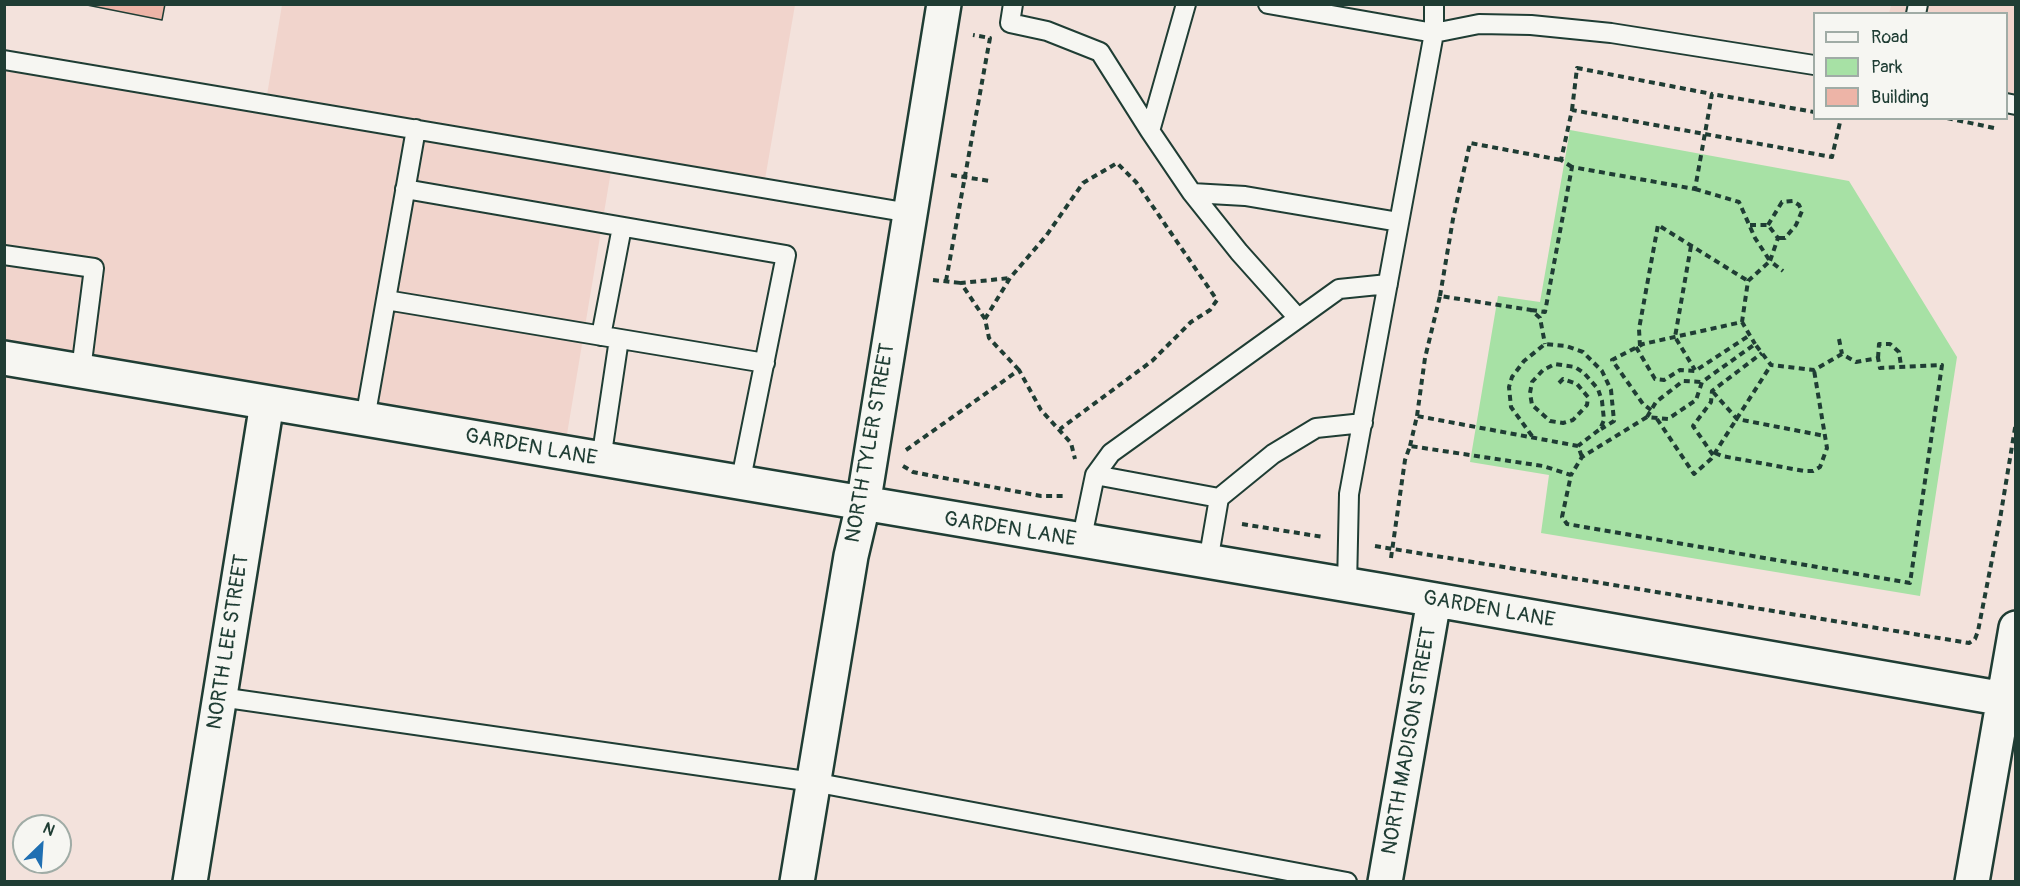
<!DOCTYPE html>
<html>
<head>
<meta charset="utf-8">
<style>
	body { margin:0 }
	#map { position:relative; width:2020px; height:886px; overflow:hidden; background:#f3e2dc; font-family:Pangolin,sans-serif }
	canvas { display:block }
	.frame { position:absolute; inset:0; border:6px solid #1f3d34; pointer-events:none }
	.legend { position:absolute; left:1813px; top:12px; width:195px; height:108px; box-sizing:border-box; background:#f6f6f2; border:2px solid #a0aca6; margin:0; padding:8px 10px; list-style:none; font-size:18px; color:#1f3d34 }
	.legend li { display:flex; align-items:center; gap:12px; height:30px }
	.legend b { width:30px; border:2px solid #a0aca6 }
	.north { position:absolute; left:12px; top:814px; width:60px; height:60px; box-sizing:border-box; background:#f6f6f2; border:2px solid #a0aca6; border-radius:50%; rotate:25deg; font-size:16px; font-weight:700; line-height:24px; text-align:center; color:#1f3d34 }
	.north::after { content:''; display:block; margin:auto; width:21px; height:27px; background:#1f6fb2; clip-path:polygon(50% 0,100% 100%,50% 72%,0 100%) }
</style>
</head>
<body>
<div id="map">
<canvas width="2020" height="886"></canvas>
<div class="frame"></div>
<ul class="legend">
<li><b style="height:8px;background:#f6f6f2"></b>Road</li>
<li><b style="height:16px;background:#a7e1a5"></b>Park</li>
<li><b style="height:16px;background:#edb4a7"></b>Building</li>
</ul>
<div class="north">N</div>
</div>
<script>
const ctx = document.querySelector('canvas').getContext('2d');
ctx.lineJoin = 'round';
function paint(path, color) {
  ctx.fillStyle = color;
  ctx.fill(path, 'evenodd');
}
function toPath(rows) {
  const path = new Path2D();
  for (const r of rows) {
    path.moveTo(r[0], r[1]);
    for (let i = 2; i < r.length; i += 2) path.lineTo(r[i], r[i + 1]);
  }
  return path;
}
function strokePath(path, color, width, dash) {
  ctx.strokeStyle = color;
  ctx.lineWidth = width;
  ctx.lineCap = dash ? 'butt' : 'round';
  ctx.setLineDash(dash || []);
  ctx.stroke(path);
}
function drawText(font, color, halo, rows, align = 'center') {
  ctx.font = font + ' Pangolin,sans-serif';
  ctx.lineWidth = 6;
  ctx.setLineDash([]);
  ctx.textBaseline = 'middle';
  ctx.strokeStyle = halo;
  ctx.fillStyle = color;
  for (const [text, x, y, turn = 0] of rows) {
    ctx.save();
    ctx.translate(x, y);
    ctx.rotate((+turn || 0) * Math.PI / 180);
    ctx.textAlign = isNaN(turn) ? turn : align;
    if (halo) ctx.strokeText(text, 0, 0);
    ctx.fillText(text, 0, 0);
    ctx.restore();
  }
}
const built = toPath([
	[282,5,795,5,763,191,612,165,564,452,5,357,4,62,265,107],
	[1891,5,2015,5,2015,109,2007,107,2006,14,1889,14]
]);
const green = toPath([
	[1570,130,1849,181,1957,357,1920,596,1541,533,1549,475,1470,462,1498,296,1540,302]
]);
const building = toPath([
	[82,4,165,4,162,20,82,4]
]);
const path = toPath([
	[1572,110,1577,68,1712,94],
	[1947,118,1994,128],
	[1572,167,1561,160,1572,110,1832,157,1841,118],
	[951,175,990,181],
	[1695,189,1739,202,1755,238,1770,261,1748,281,1742,322],
	[1750,225,1768,225,1778,238,1770,261,1783,271],
	[1768,225,1782,202,1793,201,1799,205,1802,211,1796,225,1785,238,1778,238],
	[1691,246,1675,337,1695,370],
	[933,280,961,283],
	[946,281,990,38,973,35],
	[1440,296,1453,219,1470,143,1561,160],
	[1531,310,1545,312,1572,167,1695,189,1712,94,1814,112],
	[985,319,961,283,1010,278],
	[1839,339,1842,354],
	[1640,346,1639,329,1658,225,1748,281],
	[1636,347,1655,379,1664,380,1680,370,1695,371,1750,335],
	[1878,358,1879,344,1890,344,1899,352,1901,366],
	[1019,370,989,338,985,319,1010,278,1046,236,1083,183,1117,163,1136,182,1217,300,1210,310,1191,322,1152,361,1060,429],
	[1559,383,1563,379,1577,384,1588,397,1587,405,1573,420,1563,423,1550,421,1532,405,1530,393,1532,382,1543,370,1555,364,1575,367,1584,373,1598,389,1602,401,1604,420,1600,429,1578,446],
	[1713,392,1737,419,1825,436],
	[1651,410,1643,404,1612,360,1643,344,1742,322,1755,344],
	[1417,416,1425,358,1440,296,1531,310,1540,318,1545,344],
	[1647,417,1656,402,1683,381,1702,382],
	[1657,419,1694,474,1711,459,1771,365],
	[1532,436,1511,407,1509,387,1512,377,1524,361,1545,344,1566,346,1583,352,1602,371,1611,390,1614,421,1601,429],
	[1410,446,1417,416,1578,446,1582,457],
	[906,450,1019,370,1041,410,1071,443,1075,459],
	[1715,453,1722,456,1804,471,1813,471,1820,467,1827,448,1814,370],
	[1713,455,1693,426,1711,402,1712,391,1762,353],
	[903,466,913,472,933,476,1041,496,1066,496],
	[1242,524,1323,537],
	[1375,546,1969,643,1975,639,1978,631,2000,519,2016,422],
	[1391,558,1405,460,1410,446,1543,466,1571,475,1562,517,1567,524,1910,583,1942,365,1880,368,1878,358,1856,362,1842,354,1814,370,1771,365,1755,344,1702,382,1696,400,1668,419,1647,417,1582,457,1571,475]
]);
const lane = toPath([
	[1013,4,1010,23,1047,31,1100,52,1150,131],
	[1186,4,1150,131,1192,193,1239,252,1298,318],
	[1268,4,1434,33,1479,24,1531,25,1611,33,1814,65],
	[1916,14,1918,4],
	[4,60,910,213],
	[2006,103,2016,105],
	[405,189,786,255,740,484],
	[1192,193,1245,196,1399,222],
	[4,255,94,268,81,370],
	[386,300,765,363],
	[601,336,622,227],
	[365,419,416,129],
	[601,460,619,339],
	[1095,475,1111,453,1339,289,1388,284],
	[1081,542,1095,475,1219,498],
	[1208,562,1219,498,1273,454,1316,428,1363,423],
	[1347,586,1349,494,1434,33,1434,4],
	[220,697,813,782,1347,882]
]);
const street = toPath([
	[4,358,1384,591,2016,701],
	[190,882,267,403],
	[797,882,851,556,863,505,944,4],
	[1385,882,1434,600],
	[1972,882,2016,628]
]);
const streetNames = [
	["NORTH TYLER STREET",871,443,-80],
	["GARDEN LANE",531,448,10],
	["GARDEN LANE",1010,530,9],
	["GARDEN LANE",1489,610,10],
	["NORTH LEE STREET",229,642,-81],
	["NORTH MADISON STREET",1410,741,-80]
];
paint(built, '#f1d4cc');
paint(green, '#a7e1a5');
paint(building, '#edb4a7');
strokePath(building, '#1f3d34', 1.5);
strokePath(lane, '#1f3d34', 22);
strokePath(street, '#1f3d34', 38);
strokePath(path, '#1f3d34', 4, [6, 4.5]);
strokePath(lane, '#f6f6f2', 18);
strokePath(street, '#f6f6f2', 33);
drawText('21px', '#1f3d34', '#f6f6f2', streetNames);
</script>
</body>
</html>
